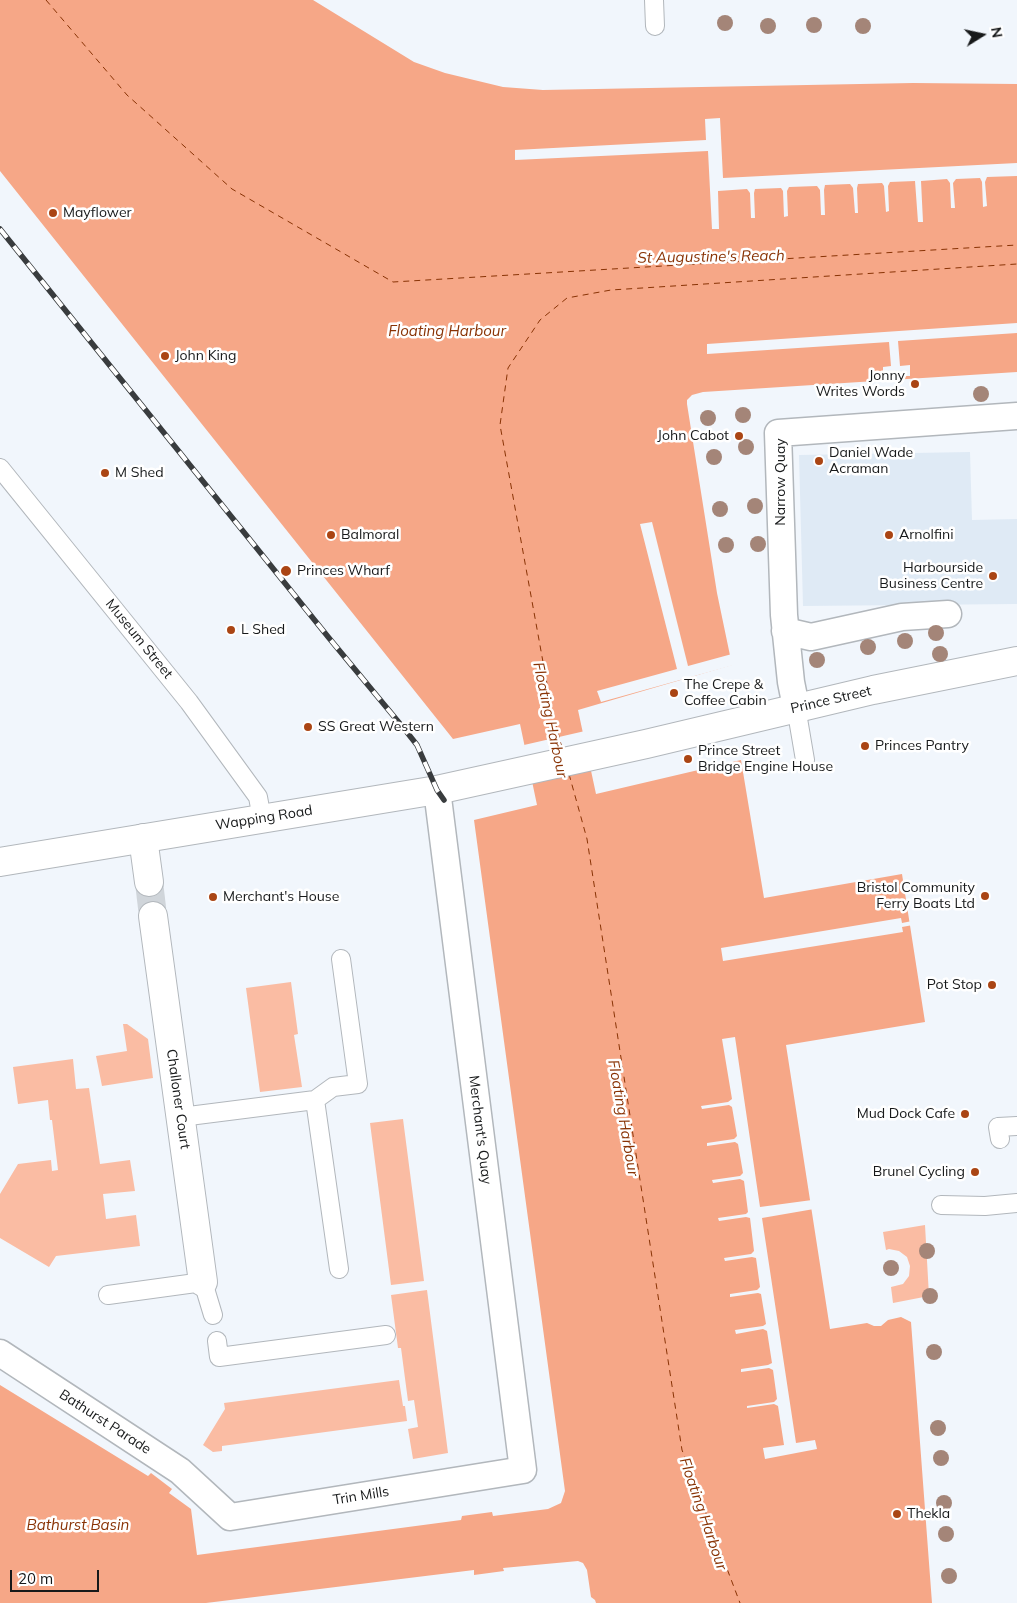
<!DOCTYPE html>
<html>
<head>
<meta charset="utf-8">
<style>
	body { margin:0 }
	#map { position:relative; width:1017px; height:1603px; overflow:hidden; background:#f1f6fc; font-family:Mulish,sans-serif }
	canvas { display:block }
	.north { position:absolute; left:957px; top:10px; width:50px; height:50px; -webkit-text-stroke:4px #fff; paint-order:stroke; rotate:80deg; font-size:14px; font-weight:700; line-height:20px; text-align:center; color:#17191a }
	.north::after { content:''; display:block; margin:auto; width:18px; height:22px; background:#17191a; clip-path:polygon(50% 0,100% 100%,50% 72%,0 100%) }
	.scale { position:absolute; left:10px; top:1570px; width:89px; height:22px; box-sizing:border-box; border:2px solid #17191a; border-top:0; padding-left:6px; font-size:15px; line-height:18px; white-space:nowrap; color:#17191a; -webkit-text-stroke:4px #fff; paint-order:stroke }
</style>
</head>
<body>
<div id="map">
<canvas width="1017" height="1603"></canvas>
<div class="north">N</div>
<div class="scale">20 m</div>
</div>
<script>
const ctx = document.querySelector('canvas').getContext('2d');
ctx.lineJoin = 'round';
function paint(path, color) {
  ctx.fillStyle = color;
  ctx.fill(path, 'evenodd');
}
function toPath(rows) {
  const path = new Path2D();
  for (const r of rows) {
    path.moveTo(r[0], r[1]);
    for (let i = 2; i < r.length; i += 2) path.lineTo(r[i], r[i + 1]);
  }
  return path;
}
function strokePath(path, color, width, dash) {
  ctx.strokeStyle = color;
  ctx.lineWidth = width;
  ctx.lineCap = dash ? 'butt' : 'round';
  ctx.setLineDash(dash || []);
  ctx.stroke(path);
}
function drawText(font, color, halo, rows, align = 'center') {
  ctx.font = font + ' Mulish,sans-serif';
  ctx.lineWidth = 5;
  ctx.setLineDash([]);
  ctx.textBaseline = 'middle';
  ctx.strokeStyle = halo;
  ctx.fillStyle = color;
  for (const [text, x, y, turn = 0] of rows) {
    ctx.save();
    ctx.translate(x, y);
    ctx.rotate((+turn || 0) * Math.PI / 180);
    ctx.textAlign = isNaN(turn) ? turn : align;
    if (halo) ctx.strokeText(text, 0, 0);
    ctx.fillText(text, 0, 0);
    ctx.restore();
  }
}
const built = toPath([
	[970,452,972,520,1017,519,1017,604,803,606,799,455]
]);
const green = toPath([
	[291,982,298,1034,294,1035,302,1087,260,1092,246,988],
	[123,1024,127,1024,148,1039,153,1078,102,1086,96,1056,127,1051],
	[73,1059,76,1089,89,1088,100,1164,130,1160,135,1191,103,1194,106,1219,136,1215,140,1246,56,1256,49,1267,0,1238,0,1194,18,1164,51,1160,52,1171,58,1170,52,1120,50,1120,48,1100,18,1104,13,1067],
	[403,1119,424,1281,391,1285,370,1123],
	[925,1225,929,1296,893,1303,891,1287,903,1284,909,1276,910,1266,907,1257,899,1251,889,1249,886,1250,883,1232],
	[427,1290,448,1453,413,1459,408,1429,418,1427,414,1400,408,1401,401,1348,398,1348,391,1295],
	[399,1380,403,1406,405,1406,407,1421,222,1446,222,1451,213,1452,203,1445,225,1409,224,1403]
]);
const water = toPath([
	[0,0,313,0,414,62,445,73,503,87,543,90,913,83,1017,84,1017,372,703,392,692,395,687,400,687,404,717,593,732,665,578,710,596,794,741,760,764,898,902,874,925,1022,786,1045,830,1329,867,1323,874,1326,881,1326,888,1320,901,1317,911,1322,932,1603,596,1603,595,1600,591,1597,587,1570,583,1563,578,1561,503,1568,504,1571,474,1575,474,1570,206,1603,0,1603,0,1385,148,1476,151,1473,172,1489,169,1493,191,1509,197,1555,461,1520,462,1516,492,1512,493,1516,548,1509,561,1503,565,1491,474,820,537,805,520,724,453,739,0,171]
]);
const pier = toPath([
	[720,118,723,178,1017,163,1017,176,987,177,985,182,987,206,983,207,982,182,980,178,956,179,953,183,955,208,951,208,950,183,947,179,921,181,923,222,918,222,915,181,890,182,888,186,889,211,886,212,884,186,882,183,858,184,857,188,858,213,855,213,853,188,850,184,825,185,824,190,825,215,821,215,820,190,817,186,789,187,787,191,788,216,784,217,783,191,781,188,755,189,754,193,755,218,751,218,750,193,747,189,718,191,719,229,712,229,708,151,515,160,515,150,706,140,705,119],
	[1017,323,1017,333,898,341,900,366,910,365,910,376,900,376,900,379,894,380,894,377,883,377,883,367,891,366,889,342,707,354,707,344],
	[652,522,688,666,732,654,734,665,601,702,597,691,677,669,640,524],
	[585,731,591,766,527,772,524,745],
	[901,918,902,923,912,921,913,925,902,927,903,932,723,961,721,948],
	[735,1037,760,1207,812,1200,814,1209,762,1218,796,1443,815,1440,817,1449,765,1459,763,1448,784,1445,778,1406,774,1404,747,1408,747,1406,774,1402,777,1399,773,1370,769,1368,741,1372,741,1369,768,1365,772,1363,767,1331,763,1329,736,1334,735,1330,763,1326,766,1324,761,1294,758,1293,730,1297,730,1294,757,1290,760,1287,756,1258,752,1257,725,1261,724,1258,751,1254,754,1251,750,1218,746,1217,719,1221,718,1218,746,1214,748,1212,744,1181,740,1179,713,1183,712,1180,740,1176,743,1173,738,1144,735,1142,707,1146,707,1143,734,1139,737,1136,732,1107,729,1105,702,1109,701,1106,728,1102,732,1099,722,1039]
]);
const ferry = toPath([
	[46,0,127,95,232,189,393,282,1017,245],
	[562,748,551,706,500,425,508,368,540,320,567,298,611,290,1017,264],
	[569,774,587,839,682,1450,740,1603]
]);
const minorTunnel = toPath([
	[149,882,153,916]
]);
const service = toPath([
	[654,0,655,26],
	[0,468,189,702,258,797,262,819],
	[796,707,805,760],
	[315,1100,333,1087,358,1084,341,959],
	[181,1117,315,1100,339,1269],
	[1000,1139,998,1127,1017,1126],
	[941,1205,985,1206,1017,1203],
	[108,1295,203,1282,213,1315],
	[217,1341,219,1357,386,1335]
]);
const pedestrian = toPath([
	[785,631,811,637,902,617,948,614],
	[796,707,791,682,784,615,778,433,1017,416],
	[0,1353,180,1471,230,1517,523,1470,437,790]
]);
const minor = toPath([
	[143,838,149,882],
	[153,916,203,1282]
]);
const tertiary = toPath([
	[0,862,437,790,646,744,873,690,1017,661]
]);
const rail = toPath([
	[0,229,329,638,406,731,417,745,437,790,444,800]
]);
const trees = [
	[725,23],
	[814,25],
	[768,26],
	[863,26],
	[981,394],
	[743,415],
	[708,418],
	[746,447],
	[714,457],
	[755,506],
	[720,509],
	[758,544],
	[726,545],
	[936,633],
	[905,641],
	[868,647],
	[940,654],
	[817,660],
	[927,1251],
	[891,1268],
	[930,1296],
	[934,1352],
	[938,1428],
	[941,1458],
	[944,1503],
	[946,1534],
	[949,1576]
];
const markers = [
	[53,213,5,"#aa4514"],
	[165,356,5,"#aa4514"],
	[915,384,5,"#aa4514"],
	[739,436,5,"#aa4514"],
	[819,461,5,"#aa4514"],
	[105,473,5,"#aa4514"],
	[331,535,5,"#aa4514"],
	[889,535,5,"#aa4514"],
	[286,571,6,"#aa4514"],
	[993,576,5,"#aa4514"],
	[231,630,5,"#aa4514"],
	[674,693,5,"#aa4514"],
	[308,727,5,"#aa4514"],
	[865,746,5,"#aa4514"],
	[688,759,5,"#aa4514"],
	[985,896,5,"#aa4514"],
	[213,897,5,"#aa4514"],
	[992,985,5,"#aa4514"],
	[965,1114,5,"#aa4514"],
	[975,1172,5,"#aa4514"],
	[897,1514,5,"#aa4514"]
];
const poiNames = [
	["Mayflower",63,213],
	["John King",175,356],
	["Jonny",905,376,"right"],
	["Writes Words",905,392,"right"],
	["John Cabot",729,436,"right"],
	["Daniel Wade",829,453],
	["Acraman",829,469],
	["M Shed",115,473],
	["Balmoral",341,535],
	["Arnolfini",899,535],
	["Harbourside",983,568,"right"],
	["Business Centre",983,584,"right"],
	["Princes Wharf",297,571],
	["L Shed",241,630],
	["The Crepe &",684,685],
	["Coffee Cabin",684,701],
	["SS Great Western",318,727],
	["Princes Pantry",875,746],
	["Prince Street",698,751],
	["Bridge Engine House",698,767],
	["Bristol Community",975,888,"right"],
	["Ferry Boats Ltd",975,904,"right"],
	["Merchant's House",223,897],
	["Pot Stop",982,985,"right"],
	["Mud Dock Cafe",955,1114,"right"],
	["Brunel Cycling",965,1172,"right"],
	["Thekla",907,1514]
];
const streetNames = [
	["Narrow Quay",781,482,-90],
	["Museum Street",139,639,51],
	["Prince Street",831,700,-13],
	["Wapping Road",264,818,-9],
	["Challoner Court",178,1099,82],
	["Merchant's Quay",480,1130,83],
	["Bathurst Parade",105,1422,33],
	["Trin Mills",361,1496,-9]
];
const waterNames = [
	["St Augustine's Reach",711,257,-1],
	["Floating Harbour",447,331],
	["Floating Harbour",550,720,78],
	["Floating Harbour",623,1118,80],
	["Floating Harbour",703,1514,71],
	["Bathurst Basin",78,1525]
];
paint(built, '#dfeaf5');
paint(green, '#fabca3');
paint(water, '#f6a787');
paint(pier, '#f1f6fc');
strokePath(ferry, '#893305', 1, [6, 5]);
strokePath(minorTunnel, '#d0d5da', 28, [28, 14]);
strokePath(service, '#b2b7bc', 20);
strokePath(pedestrian, '#b2b7bc', 29);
strokePath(minor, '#b2b7bc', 30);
strokePath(tertiary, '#b2b7bc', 30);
strokePath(service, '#fff', 18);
strokePath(pedestrian, '#fff', 26);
strokePath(minor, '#fff', 28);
strokePath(tertiary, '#fff', 28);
strokePath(rail, '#393c3e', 5.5);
strokePath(rail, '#fff', 4, [11]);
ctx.fillStyle = '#a48578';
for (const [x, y] of trees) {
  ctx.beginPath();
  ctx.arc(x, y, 8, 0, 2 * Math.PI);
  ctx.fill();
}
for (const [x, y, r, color] of markers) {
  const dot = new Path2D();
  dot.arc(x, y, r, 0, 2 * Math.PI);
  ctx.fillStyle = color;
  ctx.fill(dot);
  strokePath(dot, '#fff', 2);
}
drawText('14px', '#17191a', '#fff', poiNames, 'left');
drawText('14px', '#17191a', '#fff', streetNames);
drawText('italic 15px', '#893305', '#fff', waterNames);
</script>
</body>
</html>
